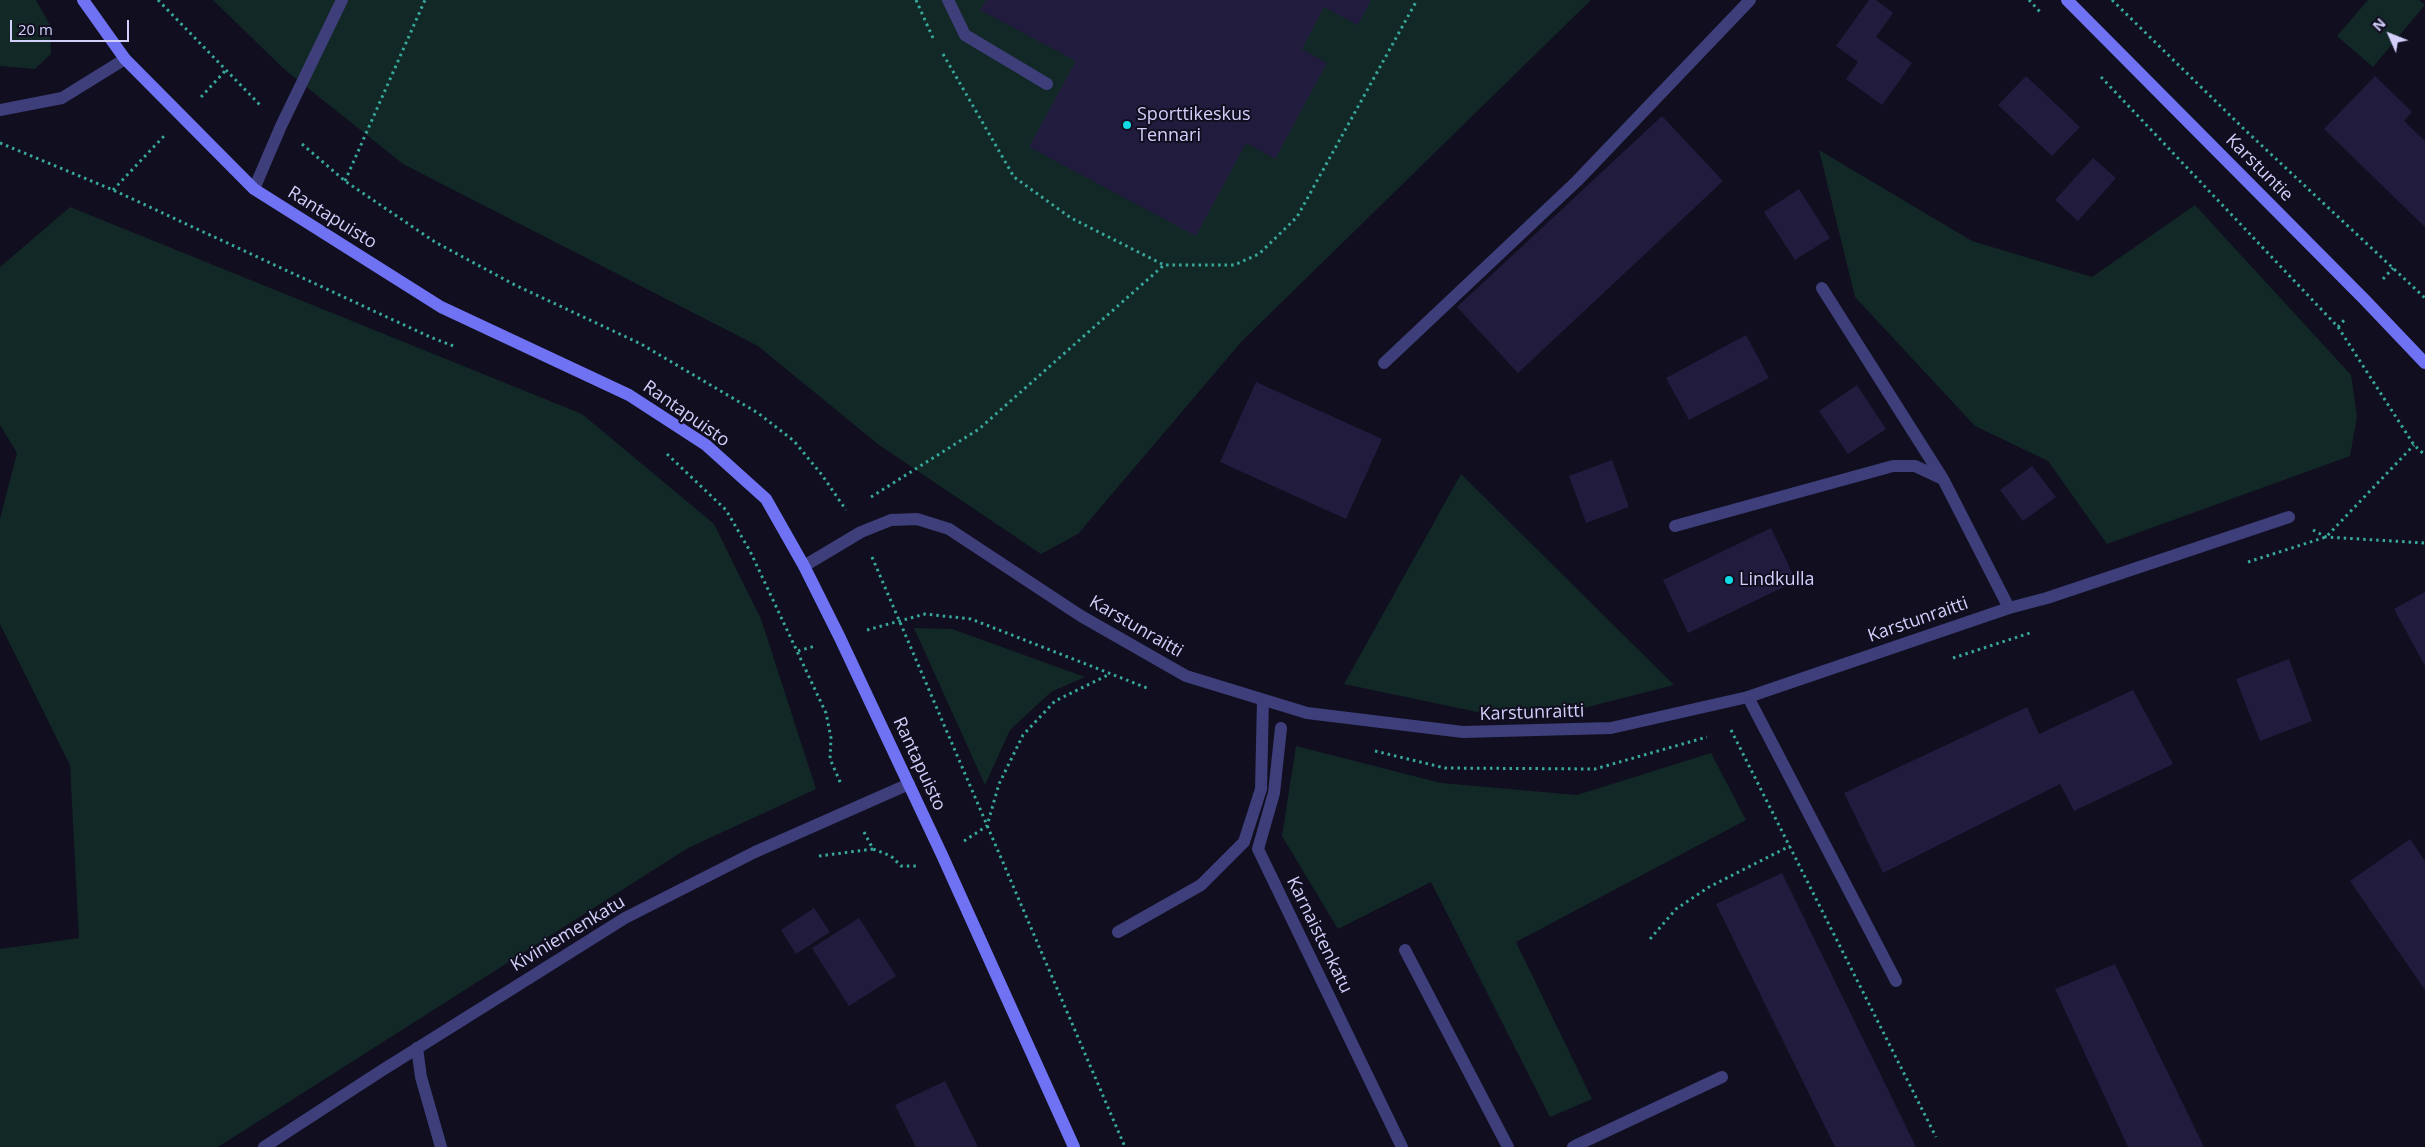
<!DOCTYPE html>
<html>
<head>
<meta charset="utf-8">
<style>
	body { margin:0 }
	#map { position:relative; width:2425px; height:1147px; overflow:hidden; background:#100e1f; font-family:"Open Sans",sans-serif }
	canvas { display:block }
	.north { position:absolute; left:2365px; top:10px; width:50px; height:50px; -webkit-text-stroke:4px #100e1f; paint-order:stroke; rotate:314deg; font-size:14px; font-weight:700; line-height:20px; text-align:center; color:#d2d0fb }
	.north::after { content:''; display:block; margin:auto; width:18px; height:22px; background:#d2d0fb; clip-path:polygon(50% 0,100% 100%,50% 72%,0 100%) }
	.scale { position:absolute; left:10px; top:20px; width:119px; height:22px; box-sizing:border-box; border:2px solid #d2d0fb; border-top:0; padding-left:6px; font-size:15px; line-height:18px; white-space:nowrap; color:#d2d0fb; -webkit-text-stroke:4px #100e1f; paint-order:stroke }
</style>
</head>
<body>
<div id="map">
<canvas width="2425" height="1147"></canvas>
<div class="north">N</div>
<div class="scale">20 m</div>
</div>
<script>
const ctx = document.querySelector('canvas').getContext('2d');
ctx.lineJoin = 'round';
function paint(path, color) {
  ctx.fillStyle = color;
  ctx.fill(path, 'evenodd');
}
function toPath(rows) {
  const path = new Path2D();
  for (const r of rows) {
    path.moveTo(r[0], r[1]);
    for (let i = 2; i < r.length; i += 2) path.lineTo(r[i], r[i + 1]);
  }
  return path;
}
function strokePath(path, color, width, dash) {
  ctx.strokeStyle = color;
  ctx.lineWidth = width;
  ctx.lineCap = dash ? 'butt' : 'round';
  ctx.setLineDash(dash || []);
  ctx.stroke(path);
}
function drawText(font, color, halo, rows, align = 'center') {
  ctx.font = font + ' "Open Sans",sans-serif';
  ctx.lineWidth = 4;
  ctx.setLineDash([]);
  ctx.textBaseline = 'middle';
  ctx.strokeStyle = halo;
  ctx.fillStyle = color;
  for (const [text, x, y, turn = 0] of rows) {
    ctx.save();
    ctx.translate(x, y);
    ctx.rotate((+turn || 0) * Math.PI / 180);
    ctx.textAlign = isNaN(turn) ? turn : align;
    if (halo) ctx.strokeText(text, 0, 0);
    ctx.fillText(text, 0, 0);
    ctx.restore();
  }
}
const green = toPath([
	[0,0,36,0,50,25,51,54,35,69,0,66],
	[213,0,1591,0,1242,341,1078,534,1041,554,879,445,758,346,403,164,284,69],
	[2368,0,2419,0,2425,5,2373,67,2337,36],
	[1819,150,1972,241,2092,277,2195,205,2351,375,2357,417,2350,456,2107,544,2048,461,1975,426,1855,297],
	[70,207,582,414,714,524,761,619,816,789,688,848,218,1147,0,1147,0,949,79,938,70,765,0,624,0,519,17,453,0,425,0,267],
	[1461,474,1674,685,1584,708,1477,712,1344,684],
	[914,628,952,629,1085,677,1051,692,1010,730,985,785],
	[1296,746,1441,783,1577,795,1711,753,1746,820,1516,942,1592,1099,1550,1117,1431,882,1338,929,1282,836]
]);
const building = toPath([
	[986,0,1371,0,1358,25,1324,7,1302,49,1327,63,1275,159,1246,143,1196,236,1029,147,1076,61,980,10],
	[1869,0,1876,0,1893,13,1876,37,1912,63,1882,105,1846,79,1858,62,1836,46],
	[2026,76,2080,127,2052,156,1998,105],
	[2375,76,2412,112,2404,121,2425,141,2425,227,2324,129],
	[1662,116,1723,181,1518,373,1457,307],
	[2093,158,2116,178,2078,221,2055,200],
	[1799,189,1830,238,1795,260,1764,212],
	[1746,335,1769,378,1689,420,1666,378],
	[1256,382,1382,439,1346,519,1220,462],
	[1857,385,1886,429,1848,454,1819,411],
	[1612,460,1629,507,1586,523,1569,476],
	[2032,466,2056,497,2023,521,2000,490],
	[1771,528,1796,581,1688,633,1663,580],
	[2425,592,2425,666,2394,609],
	[2289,659,2312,721,2260,741,2236,679],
	[2133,690,2173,764,2074,811,2060,784,1883,873,1844,793,2027,707,2039,734],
	[2410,839,2425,861,2425,990,2350,881],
	[1782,873,1916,1147,1835,1147,1716,904],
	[814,908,830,932,796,954,781,930],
	[859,918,896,976,849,1006,812,948],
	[2115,964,2204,1147,2128,1147,2055,989],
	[945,1081,978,1147,916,1147,895,1105]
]);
const path = toPath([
	[158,0,261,106],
	[916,0,933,38],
	[2029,0,2042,14],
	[2112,0,2244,129,2425,298],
	[943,54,1014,177,1071,218,1164,265,1234,265,1259,254,1297,217,1417,0],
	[2101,77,2338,327,2414,445,2425,455],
	[201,97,226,70],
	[0,143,113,190,430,337,456,347],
	[302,144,345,181,435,242,515,285,641,344,758,413,794,441,822,475,846,510],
	[345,181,425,0],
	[113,190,164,136],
	[2383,279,2393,268],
	[2338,327,2346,318],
	[667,454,726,510,750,551,826,713,831,738,830,759,841,784],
	[871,497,979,429,1164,265],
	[2313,530,2326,537,2425,543],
	[872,557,1125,1147],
	[2248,562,2326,537,2414,445],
	[867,630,925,614,971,619,1147,688],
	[798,651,815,646],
	[1953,658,2033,632],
	[1731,730,1936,1137],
	[1375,751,1445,768,1595,769,1707,737],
	[864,832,873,849,891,856,901,866,917,866],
	[964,841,987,826,999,784,1023,735,1055,701,1110,674],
	[819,856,873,849],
	[1650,939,1676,909,1709,887,1790,846]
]);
const lane = toPath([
	[948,0,965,35,1047,84],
	[254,189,281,126,342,0],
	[1822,288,1943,479],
	[1384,363,1577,181,1750,0],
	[1675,526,1893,466,1915,466,1943,479,2009,608],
	[1748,697,1896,981],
	[1281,728,1274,793,1258,849,1402,1147],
	[1118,932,1201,885,1244,842,1261,789,1263,700],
	[1405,950,1508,1147],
	[417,1048,421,1077,441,1147],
	[1577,1145,1722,1077]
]);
const street = toPath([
	[0,110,62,98,125,59],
	[804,566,861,532,891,520,917,519,949,529,1081,616,1186,676,1307,713,1463,732,1611,728,1748,697,2009,608,2047,598,2289,517],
	[264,1147,381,1071,625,918,755,852,909,784],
	[1573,1147,1577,1145]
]);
const secondary = toPath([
	[83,0,125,59,254,189,441,307,629,395,706,445,766,499,804,566,840,638,942,855,1074,1147],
	[2067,0,2364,299,2425,363]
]);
const markers = [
	[1127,125,5,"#12dae4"],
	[1729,580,5,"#12dae4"]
];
const poiNames = [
	["Sporttikeskus",1137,115],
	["Tennari",1137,136],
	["Lindkulla",1739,580]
];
const streetNames = [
	["Karstuntie",2259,168,45],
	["Rantapuisto",332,218,32],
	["Rantapuisto",686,414,35],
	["Karstunraitti",1918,620,-19],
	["Karstunraitti",1136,627,30],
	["Karstunraitti",1532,713,-2],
	["Rantapuisto",919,764,65],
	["Kiviniemenkatu",568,934,-31],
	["Karnaistenkatu",1319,935,64]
];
paint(green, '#122826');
paint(building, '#211c3e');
strokePath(path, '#37a89b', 3, [2.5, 4]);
strokePath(lane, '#3d3e7a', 12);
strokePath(street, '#3d3e7a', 12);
strokePath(secondary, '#6e72f3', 12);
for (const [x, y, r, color] of markers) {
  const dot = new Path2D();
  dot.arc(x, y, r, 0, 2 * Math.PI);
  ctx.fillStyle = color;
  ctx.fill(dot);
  strokePath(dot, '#100e1f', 2);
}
drawText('18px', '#d2d0fb', '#100e1f', poiNames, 'left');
drawText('18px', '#d2d0fb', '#100e1f', streetNames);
</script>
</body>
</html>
